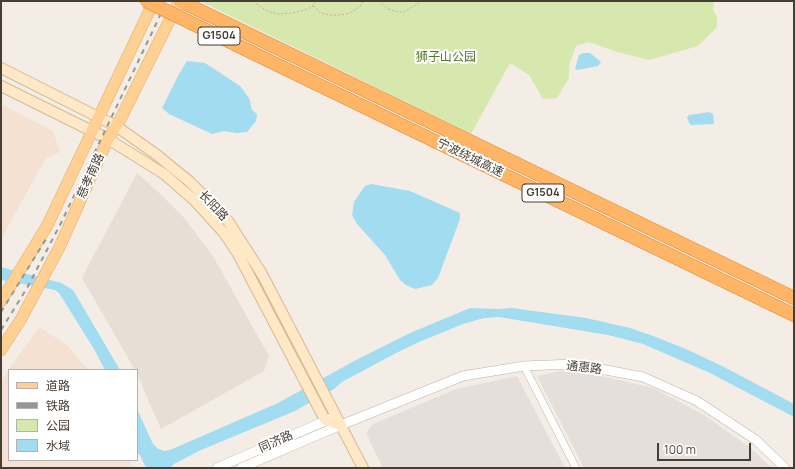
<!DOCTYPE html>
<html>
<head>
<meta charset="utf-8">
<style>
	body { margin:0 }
	#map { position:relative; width:795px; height:469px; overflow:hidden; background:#f3ede6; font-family:Manrope,"Noto Sans SC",sans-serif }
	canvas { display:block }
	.frame { position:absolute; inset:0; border:2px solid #463d35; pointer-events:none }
	.legend { position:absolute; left:8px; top:369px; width:130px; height:92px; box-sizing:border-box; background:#fff; border:1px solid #b5b1ae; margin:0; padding:5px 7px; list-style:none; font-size:12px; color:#463d35 }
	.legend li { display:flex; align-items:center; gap:8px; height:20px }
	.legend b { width:20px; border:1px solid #b5b1ae }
	.scale { position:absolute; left:657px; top:443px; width:94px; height:18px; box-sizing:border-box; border:2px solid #463d35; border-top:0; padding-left:5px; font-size:12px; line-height:14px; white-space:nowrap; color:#463d35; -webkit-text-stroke:3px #fff; paint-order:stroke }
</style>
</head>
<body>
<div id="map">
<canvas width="795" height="469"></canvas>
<div class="frame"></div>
<ul class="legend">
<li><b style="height:5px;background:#ffd094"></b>道路</li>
<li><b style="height:5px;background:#969696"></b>铁路</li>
<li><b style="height:11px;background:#d7e8af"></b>公园</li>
<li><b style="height:11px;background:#a2dcf1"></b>水域</li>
</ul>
<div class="scale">100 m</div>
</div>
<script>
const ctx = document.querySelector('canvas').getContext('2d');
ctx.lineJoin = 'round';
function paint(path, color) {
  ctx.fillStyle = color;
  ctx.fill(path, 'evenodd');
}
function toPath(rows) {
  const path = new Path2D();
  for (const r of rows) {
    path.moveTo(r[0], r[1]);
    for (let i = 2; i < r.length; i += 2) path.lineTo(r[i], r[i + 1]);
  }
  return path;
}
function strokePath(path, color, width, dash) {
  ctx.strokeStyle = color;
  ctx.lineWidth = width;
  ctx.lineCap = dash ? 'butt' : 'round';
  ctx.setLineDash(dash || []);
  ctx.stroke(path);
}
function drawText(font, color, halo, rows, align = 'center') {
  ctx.font = font + ' Manrope,"Noto Sans SC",sans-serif';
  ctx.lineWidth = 4;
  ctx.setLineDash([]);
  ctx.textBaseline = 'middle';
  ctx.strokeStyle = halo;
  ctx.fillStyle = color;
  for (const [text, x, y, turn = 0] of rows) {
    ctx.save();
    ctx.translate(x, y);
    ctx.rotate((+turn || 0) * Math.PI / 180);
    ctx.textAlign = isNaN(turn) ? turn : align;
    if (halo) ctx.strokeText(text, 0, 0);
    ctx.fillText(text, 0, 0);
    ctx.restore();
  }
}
const residential = toPath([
	[137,173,157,191,186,220,214,258,269,356,264,371,161,429,137,374,137,370,135,370,82,278]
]);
const commercial = toPath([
	[1,104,53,131,60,152,46,158,1,239],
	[39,327,67,345,88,370,9,370,9,460,129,460,133,468,1,468,1,381]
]);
const industrial = toPath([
	[571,369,653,388,704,415,748,446,772,468,584,468,537,376],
	[517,376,565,468,383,468,366,433,373,424,456,389]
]);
const green = toPath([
	[200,1,714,1,713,10,717,17,717,27,698,46,649,60,614,51,589,42,576,46,569,65,569,78,557,98,543,99,529,75,510,63,471,134]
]);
const water = toPath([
	[583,53,590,53,601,62,598,66,577,70,575,69,579,55],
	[187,61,205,63,240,86,249,98,252,110,257,114,256,121,247,132,237,133,224,131,212,134,169,114,162,108,179,74],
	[709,112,713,114,714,124,691,125,689,123,687,117,689,115],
	[371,184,410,191,460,213,460,219,438,278,432,285,415,289,406,285,400,280,385,255,357,224,352,215,354,202,365,186],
	[1,267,61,283,73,290,120,370,105,370,94,349,59,293,55,290,1,280],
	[470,308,498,309,512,308,586,318,630,328,656,337,688,350,724,367,794,404,794,417,710,373,643,344,608,335,499,317,484,318,463,324,419,342,394,354,342,382,334,389,295,411,201,450,174,464,170,468,146,468,140,455,137,453,137,409,153,444,158,449,165,451,170,450,278,403,356,360,410,333]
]);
const path = toPath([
	[253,1,265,10,273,13,279,14,292,13,305,10,313,6,316,1],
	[379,1,388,9,398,12,404,12,409,9,422,1],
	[313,6,321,13,329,15,341,15,350,13,356,9,361,5,363,1]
]);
const minor = toPath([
	[524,366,576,468]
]);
const tertiary = toPath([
	[217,468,332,418],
	[241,468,341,425,463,376,524,366,574,364,643,377,697,401,756,440,785,468]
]);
const secondary = toPath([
	[1,68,116,126,157,155,190,182,211,203,228,221,262,274,363,468],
	[1,86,108,139,164,174,194,200,224,233,238,254,325,420,341,425]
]);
const primary = toPath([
	[1,301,47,226,154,1],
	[1,350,21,319,59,248,108,139,121,118,179,1]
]);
const motorway = toPath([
	[180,1,794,298],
	[292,72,794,315]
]);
const rail = toPath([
	[1,312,46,239],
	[1,330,27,288,61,223,167,1]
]);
const motorwayBridge = toPath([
	[146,1,292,72]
]);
const shields = [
	[219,36,42],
	[543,193,42]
];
const shieldNames = [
	["G1504",219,36],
	["G1504",543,193]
];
const parkNames = [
	["狮子山公园",446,58]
];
const streetNames = [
	["宁波绕城高速",470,158,26],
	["慈孝南路",91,176,-65],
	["长阳路",213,206,47],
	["通惠路",584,368,7],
	["同济路",276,442,-24]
];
paint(residential, '#e7ded4');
paint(commercial, '#f5e1d1');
paint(industrial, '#e5dfdb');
paint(green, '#d7e8af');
paint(water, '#a2dcf1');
strokePath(minor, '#bfb4a9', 8);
strokePath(tertiary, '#bfb4a9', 10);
strokePath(secondary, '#d4ba96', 12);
strokePath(primary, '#e4aa63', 12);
strokePath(motorway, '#de8735', 14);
strokePath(path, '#c1ad9a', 1, [2, 2]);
strokePath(minor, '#fff', 7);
strokePath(tertiary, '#fff', 9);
strokePath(secondary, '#ffe8c5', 10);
strokePath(primary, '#ffd094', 11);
strokePath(motorway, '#feb566', 13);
strokePath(rail, '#969696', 2, [5, 5]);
strokePath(motorwayBridge, '#de8735', 14, []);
strokePath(motorwayBridge, '#feb566', 13);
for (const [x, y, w] of shields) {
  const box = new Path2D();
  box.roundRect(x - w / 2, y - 9, w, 18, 3);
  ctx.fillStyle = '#fff';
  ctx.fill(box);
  strokePath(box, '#463d35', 1);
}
drawText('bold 11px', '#463d35', null, shieldNames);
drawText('12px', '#537828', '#fff', parkNames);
drawText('12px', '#463d35', '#fff', streetNames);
</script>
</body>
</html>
